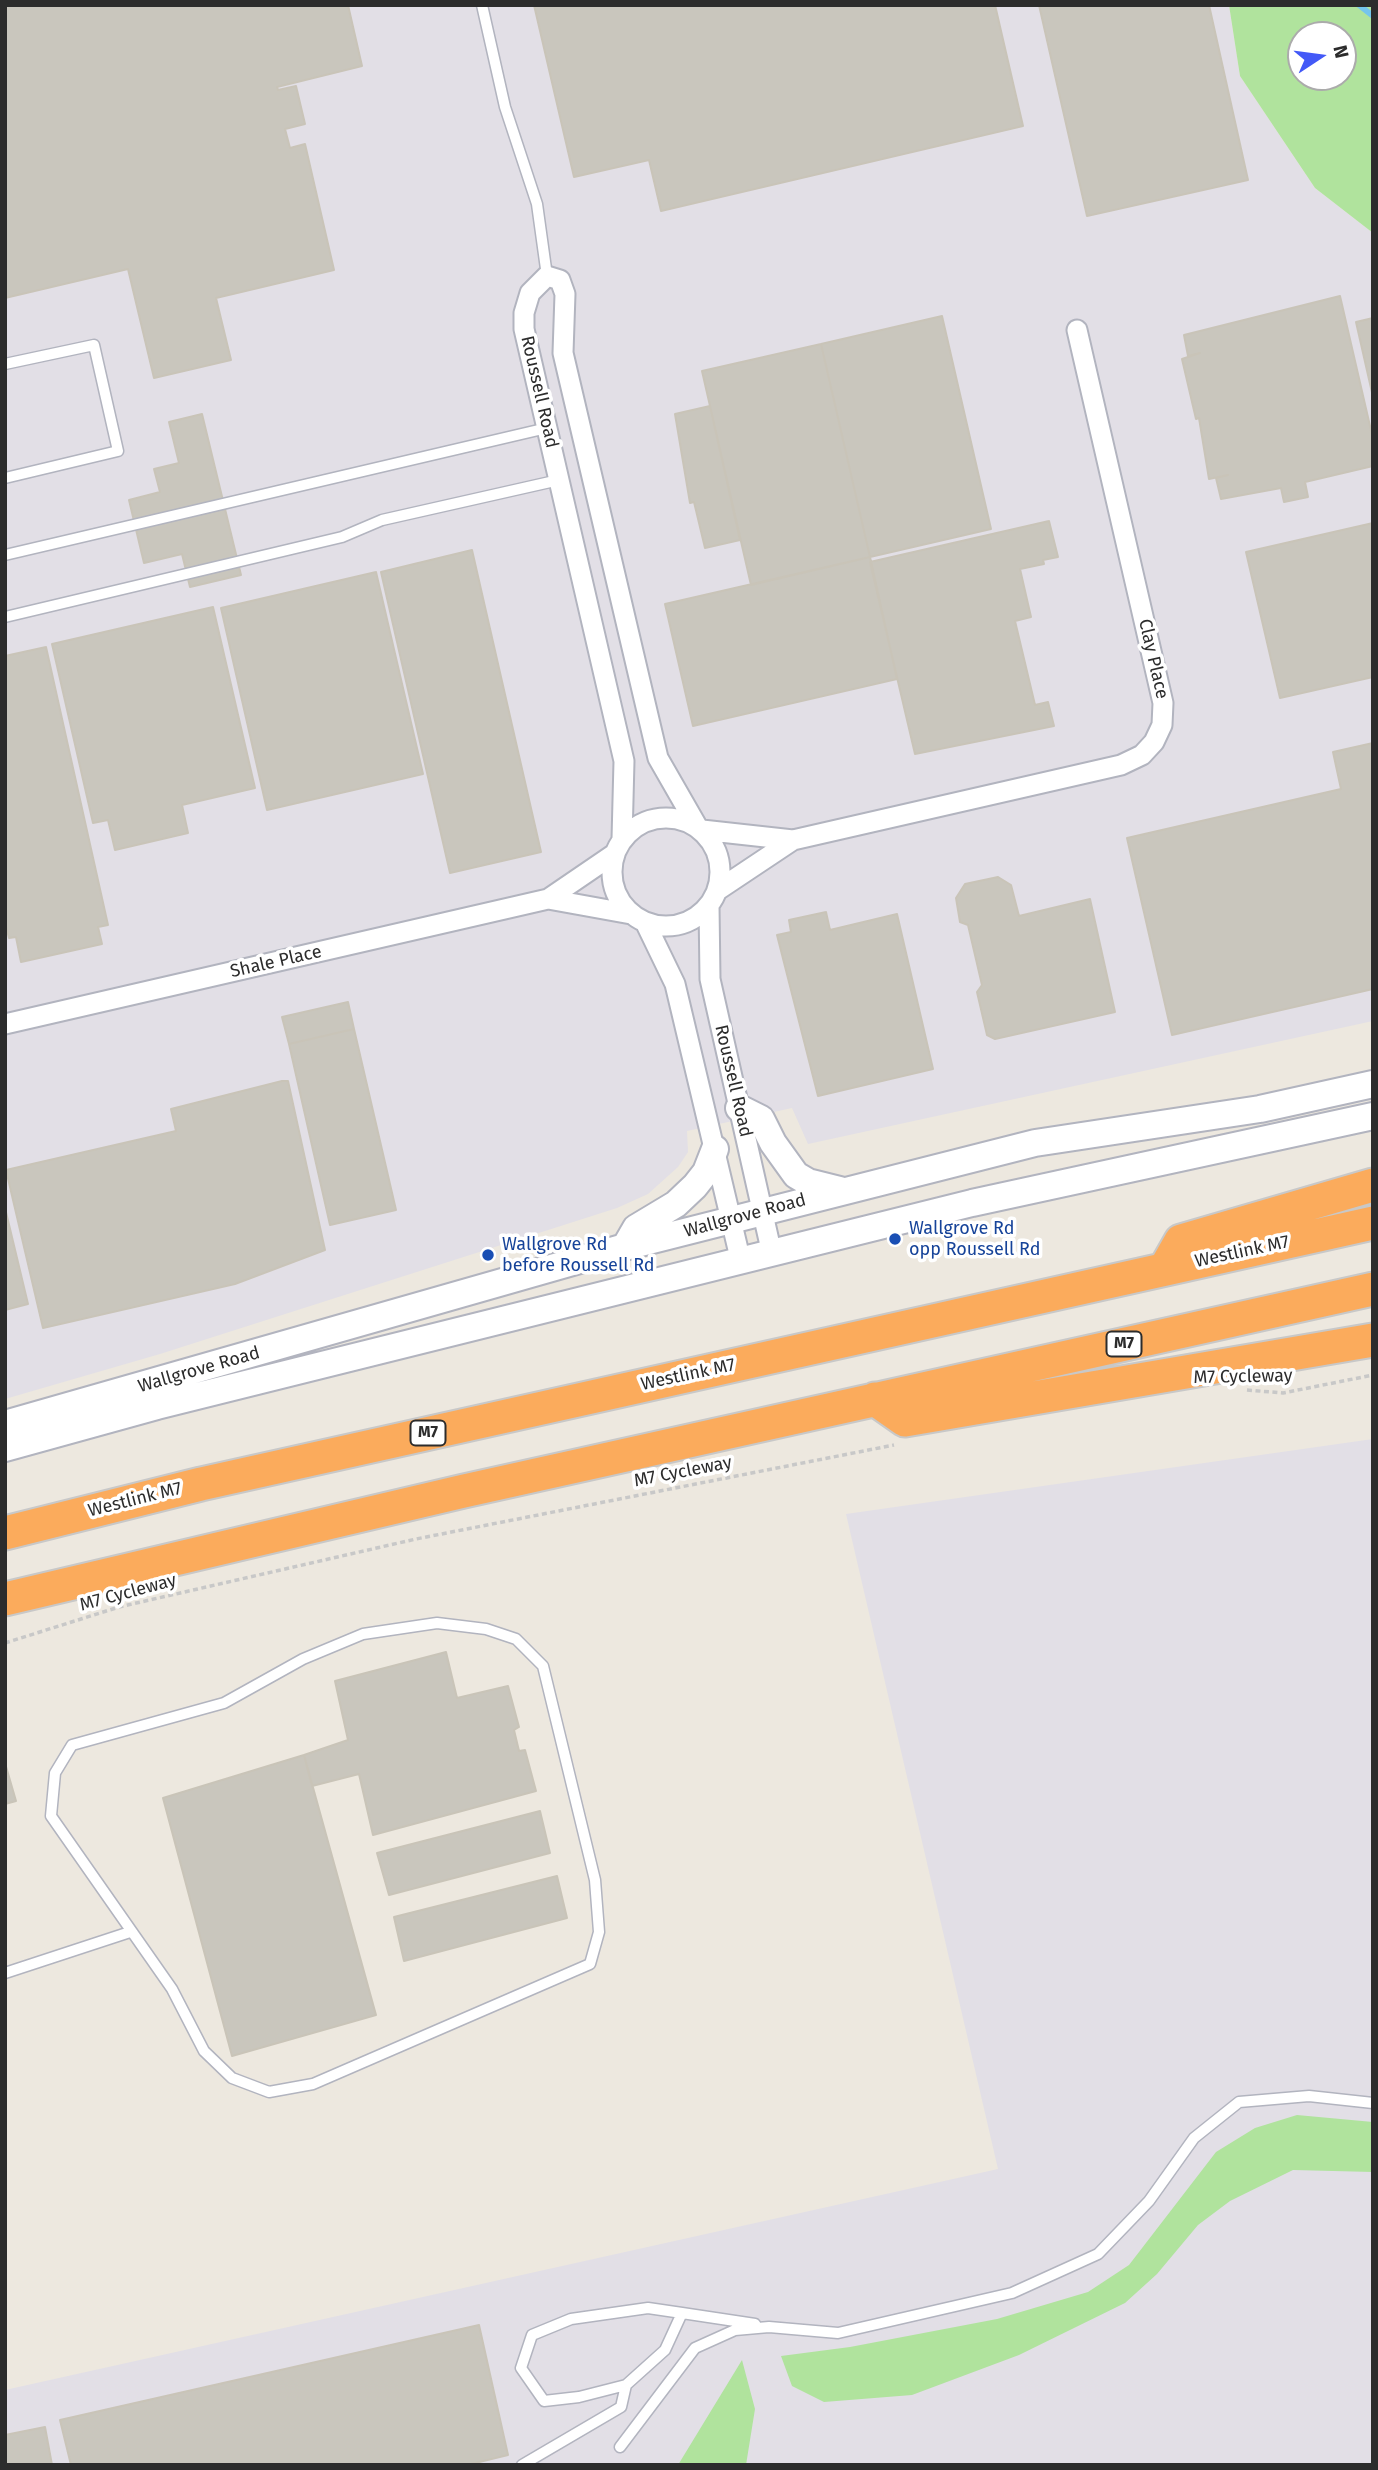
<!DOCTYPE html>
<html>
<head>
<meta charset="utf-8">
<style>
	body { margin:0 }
	#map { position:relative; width:1378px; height:2470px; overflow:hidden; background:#ede8df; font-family:"Fira Sans",sans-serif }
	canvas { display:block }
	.frame { position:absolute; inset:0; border:7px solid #2c2c2c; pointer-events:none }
	.north { position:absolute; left:1287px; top:21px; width:70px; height:70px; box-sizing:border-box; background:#fff; border:2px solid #ababab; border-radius:50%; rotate:77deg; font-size:19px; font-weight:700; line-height:28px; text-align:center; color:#2c2c2c }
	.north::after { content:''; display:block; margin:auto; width:24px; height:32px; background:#4359f7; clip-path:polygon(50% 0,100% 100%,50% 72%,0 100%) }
</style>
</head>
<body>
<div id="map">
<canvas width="1378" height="2470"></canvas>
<div class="frame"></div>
<div class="north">N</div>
</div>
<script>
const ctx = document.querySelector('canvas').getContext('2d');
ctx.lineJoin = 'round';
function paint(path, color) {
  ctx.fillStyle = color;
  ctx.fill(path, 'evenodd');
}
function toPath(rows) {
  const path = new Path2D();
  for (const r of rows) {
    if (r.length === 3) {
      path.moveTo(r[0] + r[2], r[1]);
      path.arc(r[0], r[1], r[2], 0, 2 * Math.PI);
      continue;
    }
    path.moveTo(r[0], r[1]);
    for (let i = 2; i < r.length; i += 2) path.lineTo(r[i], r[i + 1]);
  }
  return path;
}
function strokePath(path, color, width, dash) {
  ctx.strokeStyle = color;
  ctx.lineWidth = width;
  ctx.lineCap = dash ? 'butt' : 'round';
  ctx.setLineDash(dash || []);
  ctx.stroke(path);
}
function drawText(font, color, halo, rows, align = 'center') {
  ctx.font = font + ' "Fira Sans",sans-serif';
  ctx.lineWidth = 7;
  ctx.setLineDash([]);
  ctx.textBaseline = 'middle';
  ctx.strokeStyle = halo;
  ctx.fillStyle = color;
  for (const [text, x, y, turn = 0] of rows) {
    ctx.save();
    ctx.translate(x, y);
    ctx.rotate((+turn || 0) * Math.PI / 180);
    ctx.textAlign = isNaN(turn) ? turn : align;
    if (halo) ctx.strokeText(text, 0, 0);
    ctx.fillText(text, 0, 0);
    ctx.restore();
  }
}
const industrial = toPath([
	[5,5,1229,5,1240,76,1315,188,1373,233,1373,1021,808,1144,792,1108,687,1131,688,1152,678,1167,648,1194,617,1208,160,1354,5,1399],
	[1373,1439,1373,2465,5,2465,5,2390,998,2169,846,1514]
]);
const green = toPath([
	[1229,5,1373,5,1373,233,1315,188,1240,76],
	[1301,35,1343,35,1343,77,1301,77],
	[1297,2115,1373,2122,1373,2172,1293,2170,1230,2201,1198,2225,1157,2274,1125,2303,1019,2355,912,2395,824,2402,792,2386,781,2356,850,2347,997,2319,1088,2292,1129,2265,1216,2152,1255,2128],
	[742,2360,755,2409,746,2465,678,2465]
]);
const stream = toPath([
	[1359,5,1373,16]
]);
const building = toPath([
	[5,5,348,5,362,66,277,87,278,90,296,86,305,124,285,129,290,148,305,144,334,270,216,298,231,360,154,378,128,269,5,298,5,5],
	[534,5,995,5,1023,126,661,211,649,160,574,177,534,5],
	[1039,5,1209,5,1248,180,1087,216,1039,5],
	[1340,296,1373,439,1373,466,1305,482,1308,497,1284,502,1281,488,1221,499,1216,478,1228,475,1209,479,1199,418,1196,419,1182,359,1200,353,1188,356,1184,335,1340,296],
	[942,316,991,529,870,557,821,344,942,316],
	[1373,318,1373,397,1356,322,1373,318],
	[821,344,870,557,751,585,702,371,821,344],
	[710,406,740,540,705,548,694,502,690,503,675,414,710,406],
	[202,414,241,575,190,587,182,554,144,563,129,500,160,492,154,469,179,463,169,422,202,414],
	[1049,521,1058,557,1043,560,1044,564,1020,569,1031,617,1015,621,1035,705,1048,702,1054,726,915,754,870,562,1049,521],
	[1373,523,1373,677,1280,698,1246,552,1373,523],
	[472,550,541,852,450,873,381,572,472,550],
	[870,557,897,679,693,726,665,604,870,557],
	[376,572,423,774,267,810,221,608,376,572],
	[213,607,255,788,182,805,188,833,115,850,108,820,93,823,52,644,213,607],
	[46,647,108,925,98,927,102,944,21,962,16,937,9,938,5,923,5,656,46,647],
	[1373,743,1373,989,1172,1035,1127,838,1341,789,1333,752,1373,743],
	[998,877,1011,885,1019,916,1090,899,1115,1012,995,1039,987,1035,977,992,982,985,968,925,960,922,956,898,965,884,998,877],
	[826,912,830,930,897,914,933,1069,818,1096,777,935,791,932,789,920,826,912],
	[348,1002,354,1029,289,1044,282,1017,348,1002],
	[354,1029,396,1210,330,1225,289,1044,354,1029],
	[282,1081,288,1081,325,1250,235,1284,43,1328,6,1170,176,1131,171,1109,282,1081],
	[5,1208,28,1304,5,1310,5,1208],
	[446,1652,457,1698,508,1686,519,1727,514,1730,519,1751,525,1750,536,1791,373,1835,359,1774,312,1786,304,1755,348,1740,335,1681,446,1652],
	[304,1755,376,2015,232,2056,163,1798,304,1755],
	[5,1763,16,1801,5,1804,5,1763],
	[540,1811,550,1853,389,1895,377,1853,540,1811],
	[557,1876,567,1918,404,1961,394,1917,557,1876],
	[479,2325,508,2455,467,2465,71,2465,60,2420,479,2325],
	[45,2427,52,2465,5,2465,5,2435,45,2427]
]);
const path = toPath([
	[1247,1390,1283,1393,1373,1375],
	[5,1643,119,1607,416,1539,894,1445]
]);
const service = toPath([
	[482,5,505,107,537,204,547,276],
	[5,364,94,345,118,451,5,478],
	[5,555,547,428],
	[5,617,342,537,382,520,559,480],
	[437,1623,486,1629,516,1639,543,1666,595,1880,599,1932,590,1964,313,2084,269,2092,232,2078,204,2051,172,1989,51,1816,55,1773,72,1745,224,1703,303,1659,363,1634,437,1623],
	[5,1973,130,1932],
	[682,2313,665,2350,626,2385,579,2397,544,2401,521,2368,532,2335,571,2319,648,2308,682,2313,755,2324],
	[620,2447,695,2348,735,2330,769,2327,838,2333,1012,2293,1098,2254,1149,2201,1194,2138,1239,2102,1309,2096,1373,2103],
	[522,2465,621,2407,626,2385]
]);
const minor = toPath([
	[666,872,54],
	[702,830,793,840,1121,765,1142,755,1154,742,1162,725,1163,703,1077,330],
	[622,839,624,761,524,329,524,313,530,293,547,276,560,280,565,294,563,353,658,758,697,826],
	[718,890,793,840],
	[548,899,631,914],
	[709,905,710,979,772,1254],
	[645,922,675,984,741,1262],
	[5,1024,548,899,614,854]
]);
const secondary = toPath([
	[739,1108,761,1119,773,1143,796,1175,808,1182,840,1190],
	[625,1247,636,1228,676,1204,695,1186,706,1172,715,1149],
	[5,1424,625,1247,1035,1143,1260,1109,1373,1084],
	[5,1448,157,1406,972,1203,1373,1116]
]);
const motorway = toPath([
	[1165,1269,1181,1241,1373,1185],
	[875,1399,905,1420,1373,1340],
	[5,1533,201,1484,1373,1223],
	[5,1599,464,1491,1373,1289]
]);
const markers = [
	[895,1239,7,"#1a4fb4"],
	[488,1255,7,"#1a4fb4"]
];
const shields = [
	[1124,1344,35],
	[428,1433,35]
];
const shieldNames = [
	["M7",1124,1344],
	["M7",428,1433]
];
const streetNames = [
	["Roussell Road",539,392,77],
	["Clay Place",1153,659,77],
	["Shale Place",276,962,-13],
	["Roussell Road",733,1081,77],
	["Wallgrove Road",745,1216,-15],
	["Westlink M7",1242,1252,-12],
	["Wallgrove Road",199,1370,-16],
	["Westlink M7",688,1375,-12],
	["M7 Cycleway",1243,1377,-1],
	["M7 Cycleway",683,1472,-11],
	["Westlink M7",135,1500,-14],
	["M7 Cycleway",128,1593,-15]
];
const transitNames = [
	["Wallgrove Rd",909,1229],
	["opp Roussell Rd",909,1250],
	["Wallgrove Rd",502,1245],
	["before Roussell Rd",502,1266]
];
paint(industrial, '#e2dfe6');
paint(green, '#b0e39d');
strokePath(stream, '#75c5ed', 6);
paint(building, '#c9c6bd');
strokePath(building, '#c9c4b8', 2);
strokePath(service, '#b2b4bf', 13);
strokePath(minor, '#b2b4bf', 23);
strokePath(secondary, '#b2b4bf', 30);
strokePath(motorway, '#c8c8c8', 37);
strokePath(path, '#c8c8c8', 3.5, [5, 3.5]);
strokePath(service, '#fff', 10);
strokePath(minor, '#fff', 19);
strokePath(secondary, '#fff', 26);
strokePath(motorway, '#fbab5c', 33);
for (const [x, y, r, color] of markers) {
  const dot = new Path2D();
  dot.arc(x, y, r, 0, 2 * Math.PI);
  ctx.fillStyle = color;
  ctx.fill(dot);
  strokePath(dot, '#fff', 2.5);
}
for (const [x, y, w] of shields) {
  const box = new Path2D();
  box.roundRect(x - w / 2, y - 12.5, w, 25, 5);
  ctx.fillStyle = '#fff';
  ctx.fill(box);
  strokePath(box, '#2c2c2c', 2);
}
drawText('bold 16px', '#2c2c2c', null, shieldNames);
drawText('18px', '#2c2c2c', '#fff', streetNames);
drawText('18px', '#164399', '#fff', transitNames, 'left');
</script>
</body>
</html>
